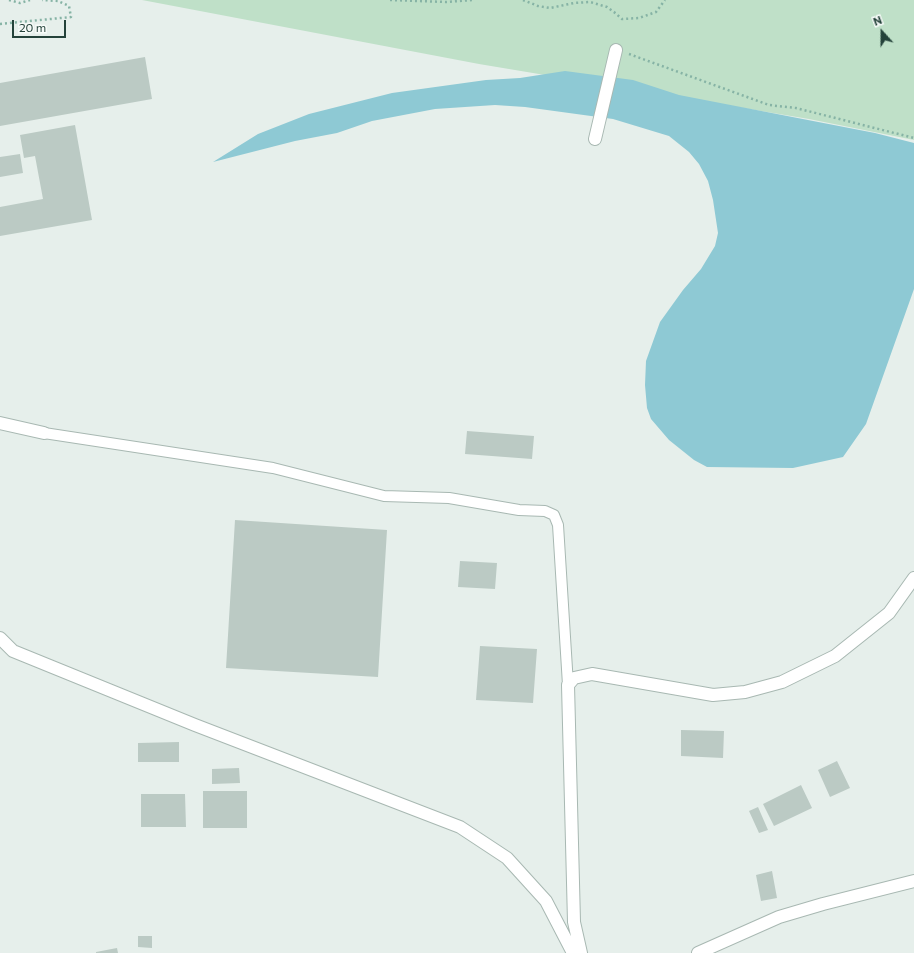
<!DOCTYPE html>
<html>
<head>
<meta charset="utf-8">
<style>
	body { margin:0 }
	#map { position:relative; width:914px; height:953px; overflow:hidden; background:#e6efeb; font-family:Commissioner,sans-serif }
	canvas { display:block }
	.north { position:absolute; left:862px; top:12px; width:40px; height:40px; -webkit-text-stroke:3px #f7fbf9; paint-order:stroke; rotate:339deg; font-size:11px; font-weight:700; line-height:16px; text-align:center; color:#24423a }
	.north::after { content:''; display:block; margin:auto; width:14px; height:18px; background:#24423a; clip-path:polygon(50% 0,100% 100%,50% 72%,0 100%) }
	.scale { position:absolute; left:12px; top:20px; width:54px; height:18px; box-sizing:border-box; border:2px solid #24423a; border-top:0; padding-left:5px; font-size:12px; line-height:14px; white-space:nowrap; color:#24423a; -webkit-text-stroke:3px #f7fbf9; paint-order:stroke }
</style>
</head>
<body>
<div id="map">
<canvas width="914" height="953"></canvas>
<div class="north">N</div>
<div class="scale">20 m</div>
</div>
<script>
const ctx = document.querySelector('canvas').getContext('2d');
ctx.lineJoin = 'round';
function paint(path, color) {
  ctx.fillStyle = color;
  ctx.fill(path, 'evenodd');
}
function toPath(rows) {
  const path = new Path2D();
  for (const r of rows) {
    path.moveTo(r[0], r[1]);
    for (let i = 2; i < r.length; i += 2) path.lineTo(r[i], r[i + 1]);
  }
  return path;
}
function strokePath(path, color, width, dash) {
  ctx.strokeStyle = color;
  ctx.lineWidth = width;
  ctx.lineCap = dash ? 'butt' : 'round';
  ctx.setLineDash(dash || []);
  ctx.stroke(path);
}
const green = toPath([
	[142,0,914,0,914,140,809,119,479,64]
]);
const water = toPath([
	[565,71,633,80,679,95,875,133,914,143,914,289,866,424,843,457,793,468,707,467,694,460,669,440,651,419,647,408,645,385,646,361,660,322,683,290,701,269,715,246,718,233,713,200,708,181,699,164,689,152,669,136,613,119,525,107,495,105,435,109,372,121,337,133,295,141,213,162,258,134,309,114,392,93,486,80,520,78]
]);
const building = toPath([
	[145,57,152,99,0,126,0,83],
	[75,125,92,220,0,236,0,207,43,199,35,156,24,158,20,135],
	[20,154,23,173,0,177,0,157],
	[467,431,534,436,532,459,465,454],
	[235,520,387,530,378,677,226,668],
	[460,561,497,563,495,589,458,587],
	[480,646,537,649,533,703,476,700],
	[681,730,724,731,723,758,681,756],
	[179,742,179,762,138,762,138,743],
	[837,761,850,788,830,797,818,770],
	[239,768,240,783,212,784,212,769],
	[801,785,812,808,774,826,763,804],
	[203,791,247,791,247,828,203,828],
	[141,794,185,794,186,827,141,827],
	[758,807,768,830,759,833,749,811],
	[772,871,777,898,761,901,756,875],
	[138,936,152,936,152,948,138,947],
	[117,948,118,953,96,953,96,952]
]);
const path = toPath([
	[9,0,20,3,30,0],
	[390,0,446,2,473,0],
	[523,0,538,6,550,8,574,3,590,2,607,7,614,12,622,19,639,18,656,12,665,0],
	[0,24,71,17,69,6,58,1,42,0],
	[629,54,769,105,796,108,914,138]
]);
const service = toPath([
	[44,433,273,468,384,496,449,498,519,510,545,511,554,515,558,525,568,685]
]);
const minor = toPath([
	[595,139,616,50],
	[0,423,44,433]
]);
const tertiary = toPath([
	[0,638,13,651,195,725,460,827,507,858,546,901,573,953],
	[581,953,574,922,568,685,574,678,592,674,713,695,745,692,782,682,835,656,889,613,914,578],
	[698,953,779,917,823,904,914,881]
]);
paint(green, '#bfe0c8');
paint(water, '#8ec9d4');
paint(building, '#bbcac4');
strokePath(service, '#a8b8b2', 12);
strokePath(minor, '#a8b8b2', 14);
strokePath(tertiary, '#a8b8b2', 14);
strokePath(path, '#86b3a5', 2.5, [2, 3]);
strokePath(service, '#fff', 10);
strokePath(minor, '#fff', 12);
strokePath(tertiary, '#fff', 12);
</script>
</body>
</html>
